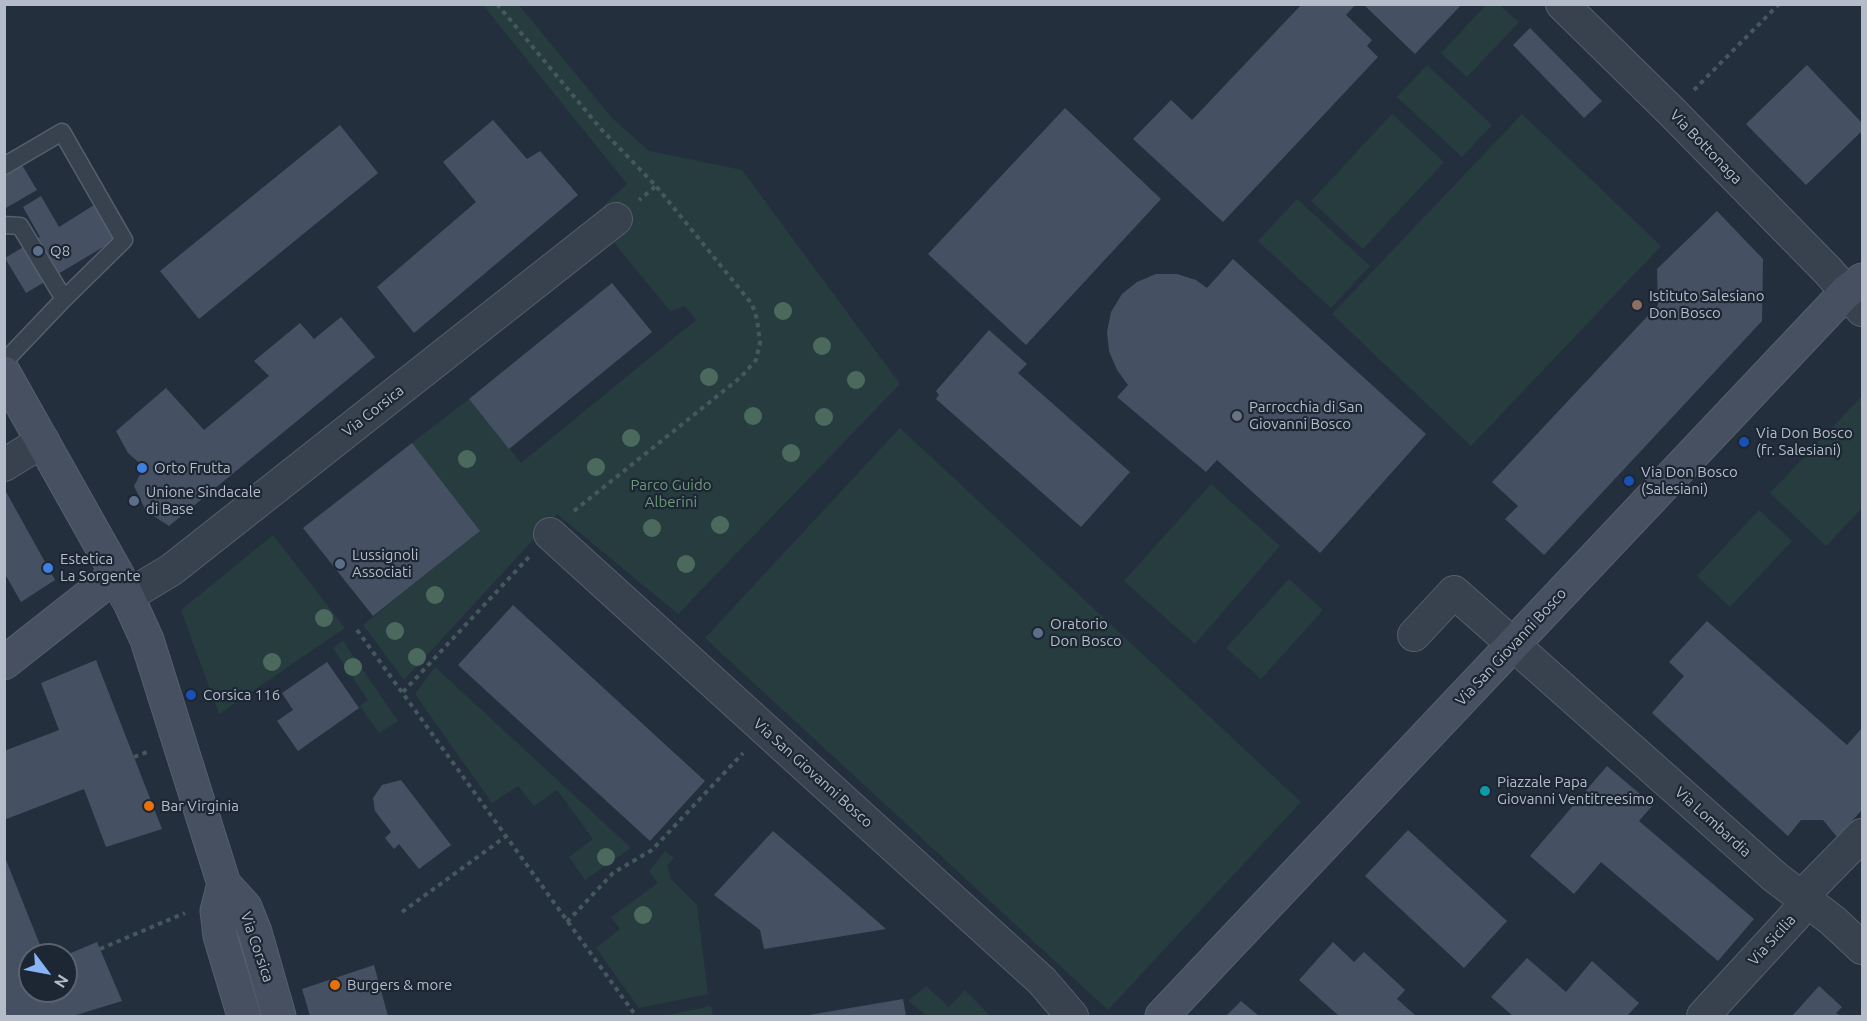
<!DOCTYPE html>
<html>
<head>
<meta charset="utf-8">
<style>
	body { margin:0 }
	#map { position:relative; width:1867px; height:1021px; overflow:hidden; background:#242f3e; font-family:Ubuntu,sans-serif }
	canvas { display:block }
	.frame { position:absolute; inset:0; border:6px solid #b4bcc9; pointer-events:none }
	.north { position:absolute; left:18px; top:943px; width:60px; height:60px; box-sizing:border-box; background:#1d2633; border:2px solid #59626f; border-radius:50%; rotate:122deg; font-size:16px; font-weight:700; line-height:24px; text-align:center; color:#b4bcc9 }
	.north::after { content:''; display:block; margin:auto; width:21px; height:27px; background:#8ab4f8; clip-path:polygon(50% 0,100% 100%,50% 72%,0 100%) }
</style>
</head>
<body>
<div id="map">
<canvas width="1867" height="1021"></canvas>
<div class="frame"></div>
<div class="north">N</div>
</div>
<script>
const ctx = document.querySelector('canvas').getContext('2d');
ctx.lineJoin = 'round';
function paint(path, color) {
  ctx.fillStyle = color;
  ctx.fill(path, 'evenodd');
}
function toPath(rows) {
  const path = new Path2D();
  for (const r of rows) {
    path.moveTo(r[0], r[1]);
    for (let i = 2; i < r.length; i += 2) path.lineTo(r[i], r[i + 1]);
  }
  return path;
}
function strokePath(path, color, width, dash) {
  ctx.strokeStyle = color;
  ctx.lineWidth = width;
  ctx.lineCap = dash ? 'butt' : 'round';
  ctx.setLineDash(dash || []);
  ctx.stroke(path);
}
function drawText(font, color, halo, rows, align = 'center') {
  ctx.font = font + ' Ubuntu,sans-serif';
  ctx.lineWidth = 4.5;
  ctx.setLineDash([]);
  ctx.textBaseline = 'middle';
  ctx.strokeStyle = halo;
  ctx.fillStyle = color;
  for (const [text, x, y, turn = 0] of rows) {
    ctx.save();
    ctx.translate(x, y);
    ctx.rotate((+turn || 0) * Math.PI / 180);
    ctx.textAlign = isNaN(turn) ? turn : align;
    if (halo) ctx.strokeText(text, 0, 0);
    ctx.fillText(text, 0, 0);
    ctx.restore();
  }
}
const green = toPath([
	[483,5,519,5,611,117,649,151,742,170,900,384,678,614,557,514,404,680,363,625,479,531,412,443,469,399,521,463,696,320,685,306,670,311,611,239,624,229,604,205,627,184],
	[1486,5,1499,5,1519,22,1467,77,1441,53],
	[1427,65,1492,125,1462,157,1397,97],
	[1392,114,1444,162,1363,249,1311,201],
	[1522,114,1661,246,1471,446,1332,314],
	[1297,199,1370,266,1331,308,1258,241],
	[1862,396,1862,508,1826,546,1770,493],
	[900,428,1301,802,1108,1010,705,638],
	[1211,484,1280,546,1195,644,1124,581],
	[1759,510,1792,541,1730,607,1697,576],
	[273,535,345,628,219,714,181,610],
	[1289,579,1323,610,1261,679,1226,648],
	[343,641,398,721,379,733,360,706,368,700,333,648],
	[435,667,631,848,585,880,569,857,593,839,557,790,534,806,518,786,492,803,415,694],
	[665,851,674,858,667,865,671,879,697,905,708,994,639,1008,596,948,620,929,611,917,658,883,649,871],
	[926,986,949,1007,965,990,990,1016,927,1016,908,1001],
	[711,1006,713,1016,663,1016]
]);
const building = toPath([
	[1302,4,1356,4,1346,15,1372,40,1367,46,1378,57,1223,222,1133,139,1171,100,1192,120],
	[1363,4,1462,4,1415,54],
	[1530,28,1602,101,1584,118,1513,45],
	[1807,65,1862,123,1862,131,1806,185,1746,124],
	[1065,108,1161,199,1026,345,928,254],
	[493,120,527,159,540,151,578,195,414,333,377,287,476,202,443,162],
	[340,125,378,173,199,319,160,271],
	[22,165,37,190,4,209,4,175],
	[41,196,59,227,94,205,115,240,26,293,5,258,40,237,23,207],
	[1717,211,1763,259,1762,321,1544,555,1505,519,1518,506,1492,482,1658,305,1657,269],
	[1233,259,1426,434,1320,553,1217,460,1206,472,1117,397,1128,385,1117,370,1109,351,1107,332,1111,312,1122,294,1137,282,1156,274,1177,274,1196,280,1207,288],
	[612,283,652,332,509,449,469,399],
	[341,317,375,357,169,526,146,511,134,486,144,467,128,453,116,431,166,388,204,430,269,376,254,361,300,323,314,339],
	[989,330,1027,364,1018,373,1130,472,1081,527,936,399,939,395,936,391],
	[412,443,480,531,373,616,303,528],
	[5,490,55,580,21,602,5,574],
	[513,605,705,781,650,841,458,665],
	[1707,621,1847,745,1862,728,1862,810,1837,837,1823,820,1801,820,1788,836,1652,713,1684,676,1669,662],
	[96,660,162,829,106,847,84,789,4,820,4,751,59,730,41,683],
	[327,662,359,708,298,751,277,721,293,710,282,693],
	[1607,766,1653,805,1639,821,1754,919,1718,961,1601,862,1574,894,1530,856],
	[401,780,451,845,419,869,399,844,394,849,385,838,391,832,375,811,373,798,382,785],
	[1408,830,1507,921,1464,968,1365,876],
	[773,831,823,874,886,929,764,949,760,930,714,895],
	[4,855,44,955,30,955,30,991,66,991,66,955,97,942,122,1001,73,1016,4,1016],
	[1333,942,1354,962,1364,952,1405,990,1397,999,1416,1016,1339,1016,1299,980],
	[1527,958,1566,992,1592,961,1639,1003,1627,1016,1513,1016,1491,997],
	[374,965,388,1016,310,1016,302,989],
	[1819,986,1842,1007,1836,1013,1841,1016,1792,1016],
	[903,999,906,1016,809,1016,809,1015],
	[1241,1001,1259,1016,1226,1016]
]);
const path = toPath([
	[497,4,601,129,656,186,639,200],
	[1694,90,1779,4],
	[574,511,741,377,756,360,760,343,757,319,752,304,656,186],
	[357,630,636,1016],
	[403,692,529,557],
	[134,757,147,752],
	[402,912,505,837],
	[567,922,613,873,652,850,743,753],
	[100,949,185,913]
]);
const lane = toPath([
	[4,166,62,132,124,240,64,299],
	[4,225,20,226,64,299,4,362]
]);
const street = toPath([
	[1562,4,1672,112,1828,271,1862,310],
	[4,465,43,441],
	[550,534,1042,981,1072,1016],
	[126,597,171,570,616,219],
	[1414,635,1454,592,1775,877,1832,920,1862,948],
	[1703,1016,1795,916,1813,885,1862,835]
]);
const secondary = toPath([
	[4,373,117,574,147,640,224,884,245,907,255,932,279,1016],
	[4,663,117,574],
	[224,884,217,911,220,936,244,1016],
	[1162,1016,1846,292,1862,280]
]);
const trees = [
	[783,311],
	[822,346],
	[709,377],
	[856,380],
	[753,416],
	[824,417],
	[631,438],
	[791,453],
	[467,459],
	[596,467],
	[720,525],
	[652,528],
	[686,564],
	[435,595],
	[324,618],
	[395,631],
	[417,657],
	[272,662],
	[353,667],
	[606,857],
	[643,915]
];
const markers = [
	[38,251,6,"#5c6f8a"],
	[1637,305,6,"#8d6e63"],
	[1237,416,6,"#6b7280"],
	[1744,442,6,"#1a4fb4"],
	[142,468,6,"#3f7fe0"],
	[1629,481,6,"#1a4fb4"],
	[134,501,6,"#5c6f8a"],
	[340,564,6,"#5c6f8a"],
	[48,568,6,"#3f7fe0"],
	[1038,633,6,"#5c6f8a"],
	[191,695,6,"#1a4fb4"],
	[1485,791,6,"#0f9aa8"],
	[149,806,6,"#e8710a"],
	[335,985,6,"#e8710a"]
];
const streetNames = [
	["Via Bottonaga",1706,147,46],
	["Via Corsica",373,411,-38],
	["Via San Giovanni Bosco",1511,647,-47],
	["Via San Giovanni Bosco",813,773,42],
	["Via Lombardia",1713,822,42],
	["Via Sicilia",1772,940,-48],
	["Via Corsica",257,947,71]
];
const poiNames = [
	["Q8",50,251],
	["Istituto Salesiano",1649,296],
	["Don Bosco",1649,313],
	["Parrocchia di San",1249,407],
	["Giovanni Bosco",1249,424],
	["Via Don Bosco",1756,433],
	["(fr. Salesiani)",1756,450],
	["Orto Frutta",154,468],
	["Via Don Bosco",1641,472],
	["(Salesiani)",1641,489],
	["Unione Sindacale",146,492],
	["di Base",146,509],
	["Lussignoli",352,555],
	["Associati",352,572],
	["Estetica",60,559],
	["La Sorgente",60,576],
	["Oratorio",1050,624],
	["Don Bosco",1050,641],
	["Corsica 116",203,695],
	["Piazzale Papa",1497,782],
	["Giovanni Ventitreesimo",1497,799],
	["Bar Virginia",161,806],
	["Burgers & more",347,985]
];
const parkNames = [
	["Parco Guido",671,485],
	["Alberini",671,502]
];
paint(green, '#263c3f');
paint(building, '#455162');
strokePath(lane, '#565f6c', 19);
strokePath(street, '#565f6c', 34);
strokePath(secondary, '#565f6c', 35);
strokePath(path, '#44595c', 4, [4.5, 4.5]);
strokePath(lane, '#38414e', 16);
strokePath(street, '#38414e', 32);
strokePath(secondary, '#465061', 33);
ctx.fillStyle = '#4b6a5d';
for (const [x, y] of trees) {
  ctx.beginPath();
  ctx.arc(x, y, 9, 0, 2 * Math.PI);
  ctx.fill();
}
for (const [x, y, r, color] of markers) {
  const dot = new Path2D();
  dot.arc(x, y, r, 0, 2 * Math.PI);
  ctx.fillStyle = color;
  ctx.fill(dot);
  strokePath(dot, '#1d2633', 2);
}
drawText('15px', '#b4bcc9', '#1d2633', streetNames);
drawText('15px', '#b4bcc9', '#1d2633', poiNames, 'left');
drawText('15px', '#6b9a76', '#1d2633', parkNames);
</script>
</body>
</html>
